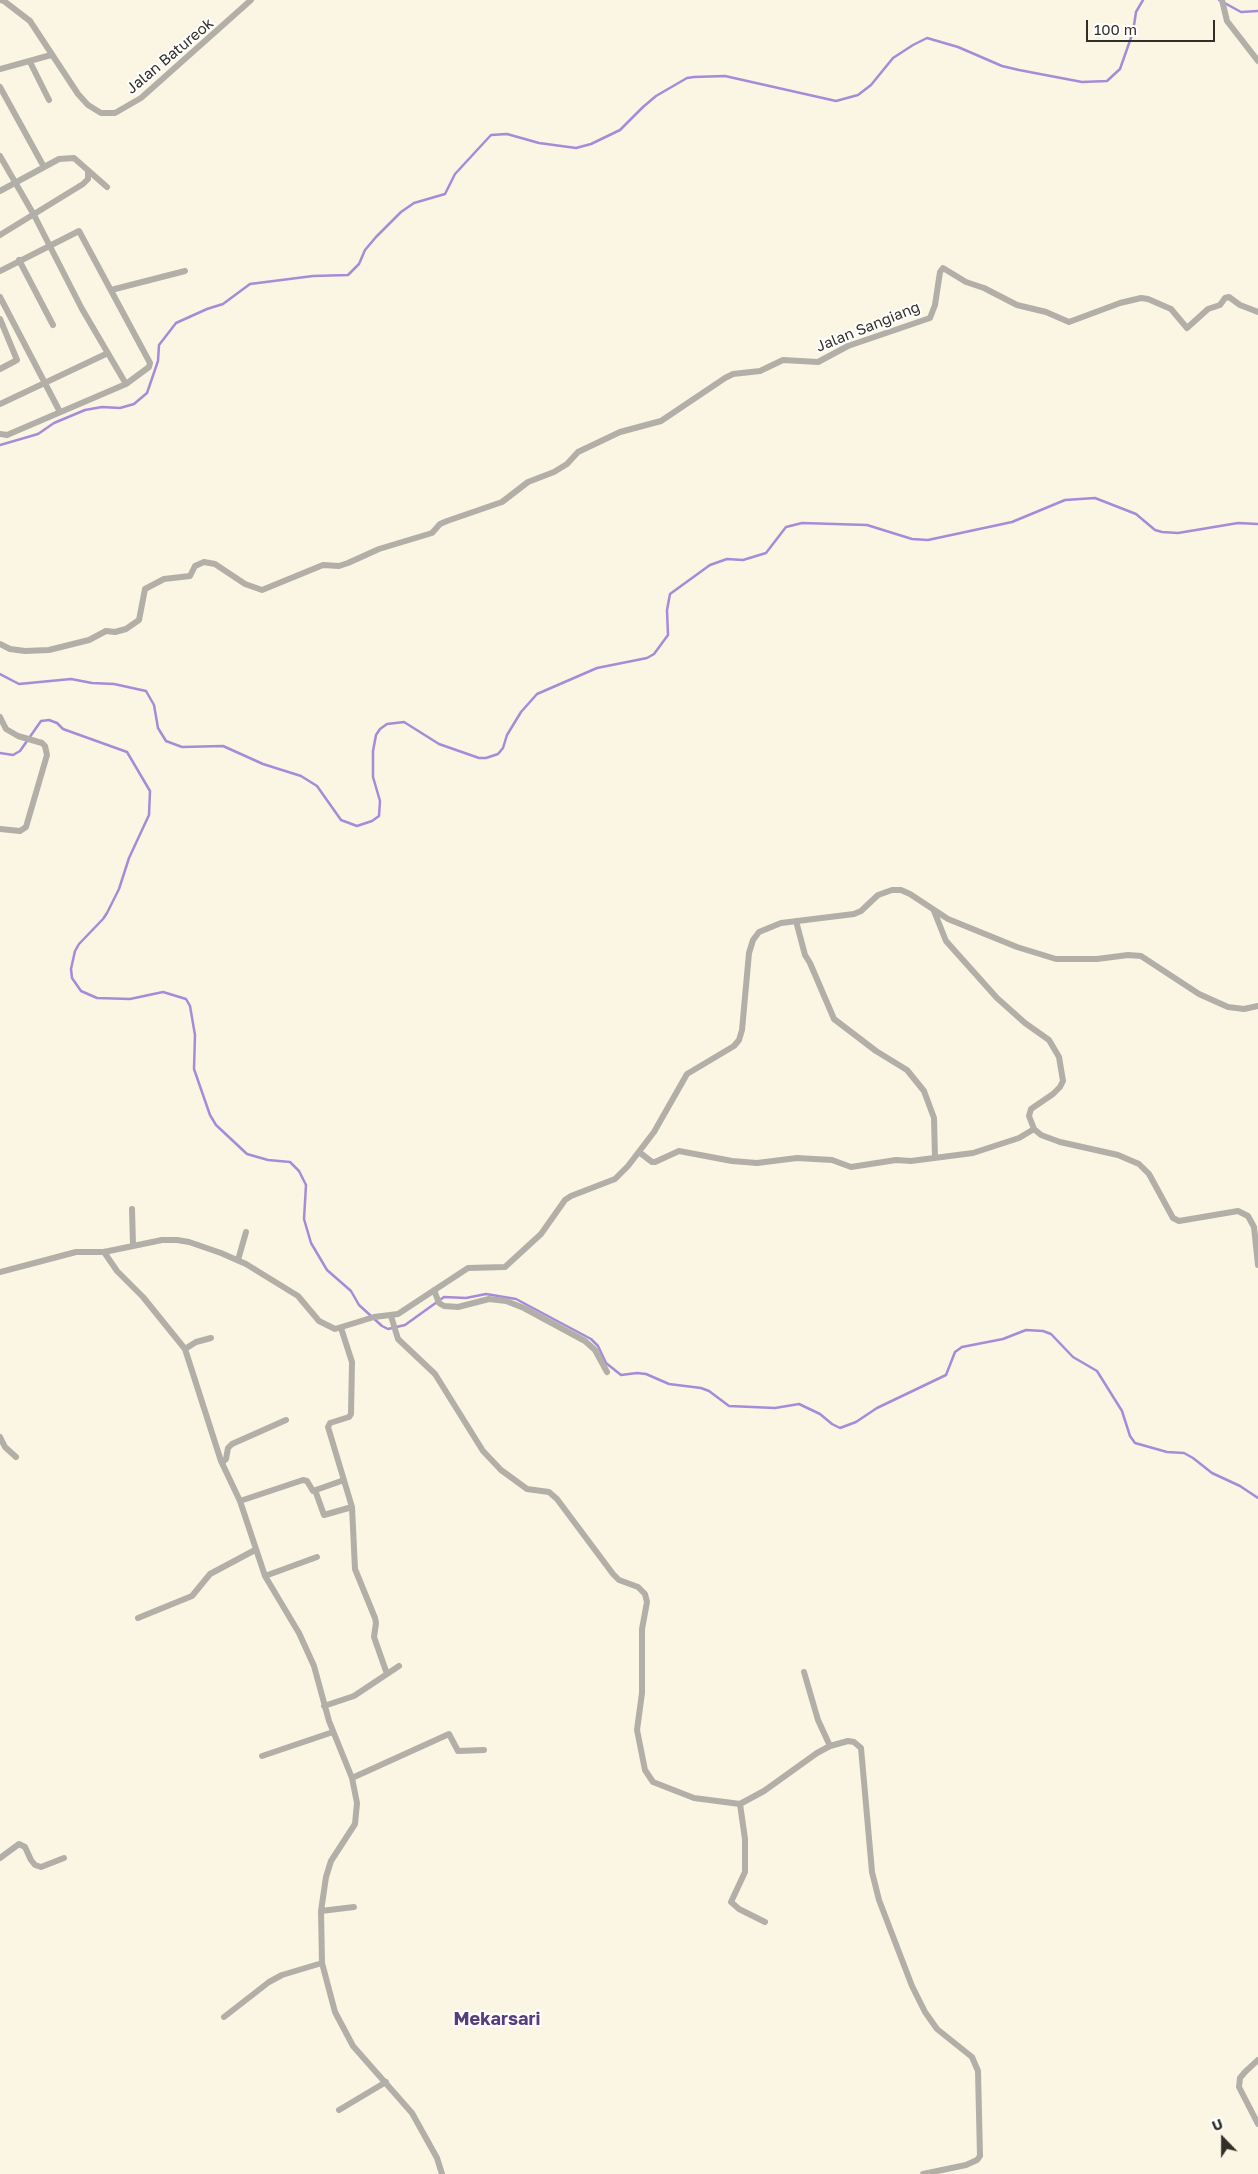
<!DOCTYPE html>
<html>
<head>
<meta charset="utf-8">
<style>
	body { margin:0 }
	#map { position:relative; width:1258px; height:2174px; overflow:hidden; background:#fbf5e3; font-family:"Golos Text",sans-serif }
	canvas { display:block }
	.north { position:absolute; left:1198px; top:2114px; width:50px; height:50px; -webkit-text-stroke:4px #fff; paint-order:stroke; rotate:338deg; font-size:14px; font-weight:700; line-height:20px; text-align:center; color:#312f28 }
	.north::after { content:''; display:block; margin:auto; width:18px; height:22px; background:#312f28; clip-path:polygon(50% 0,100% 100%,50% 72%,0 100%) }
	.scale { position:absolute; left:1086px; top:20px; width:129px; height:22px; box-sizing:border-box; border:2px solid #312f28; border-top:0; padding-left:6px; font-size:15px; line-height:18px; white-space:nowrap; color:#312f28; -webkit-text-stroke:4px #fff; paint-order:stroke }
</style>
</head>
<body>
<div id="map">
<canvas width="1258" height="2174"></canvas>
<div class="north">U</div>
<div class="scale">100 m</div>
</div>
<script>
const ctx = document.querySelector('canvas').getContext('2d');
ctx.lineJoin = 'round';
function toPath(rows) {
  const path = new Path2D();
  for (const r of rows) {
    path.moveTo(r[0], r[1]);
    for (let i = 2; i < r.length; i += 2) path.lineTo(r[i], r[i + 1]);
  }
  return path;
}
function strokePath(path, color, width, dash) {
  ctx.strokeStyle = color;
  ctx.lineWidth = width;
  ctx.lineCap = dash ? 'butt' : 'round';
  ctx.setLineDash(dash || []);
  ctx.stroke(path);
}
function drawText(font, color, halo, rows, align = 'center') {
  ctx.font = font + ' "Golos Text",sans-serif';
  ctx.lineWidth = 4;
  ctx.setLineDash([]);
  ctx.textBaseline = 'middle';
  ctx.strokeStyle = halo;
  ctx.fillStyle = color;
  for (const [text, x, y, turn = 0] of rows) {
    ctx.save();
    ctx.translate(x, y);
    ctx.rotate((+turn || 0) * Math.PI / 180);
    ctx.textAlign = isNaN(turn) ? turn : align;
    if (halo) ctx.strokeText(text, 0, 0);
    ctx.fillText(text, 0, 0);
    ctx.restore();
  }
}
const stream = toPath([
	[1219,0,1241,12,1258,11],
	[0,445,38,434,54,423,85,410,102,407,120,408,134,404,147,393,158,361,159,345,176,323,207,309,223,304,250,284,313,276,348,275,359,264,365,250,376,237,401,212,414,203,445,194,455,174,491,135,507,134,539,143,576,148,591,144,620,130,643,107,656,96,687,78,694,77,725,76,836,101,858,95,871,85,893,58,913,45,927,38,958,47,1002,66,1019,70,1082,82,1107,81,1120,69,1133,32,1136,12,1143,0],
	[0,674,19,684,71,679,92,683,114,684,146,691,154,705,158,728,166,741,182,747,223,746,263,764,301,776,317,786,341,820,357,826,372,821,379,816,380,801,373,777,373,751,376,735,380,729,387,724,404,722,439,744,479,758,486,758,498,754,503,748,507,735,521,712,537,694,597,668,647,658,654,654,668,635,667,610,670,594,710,565,727,559,743,560,766,553,786,527,802,523,867,525,912,539,928,540,1012,522,1065,500,1095,498,1136,514,1155,530,1162,532,1178,533,1238,523,1258,524],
	[0,753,13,755,20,751,41,721,49,720,57,723,63,729,127,752,150,791,149,815,129,858,119,889,107,913,103,919,79,944,75,951,71,969,72,978,81,991,97,998,130,999,163,992,186,999,190,1006,195,1035,194,1069,210,1115,216,1125,247,1154,268,1160,290,1162,299,1171,306,1185,304,1219,311,1243,327,1270,351,1291,359,1305,382,1326,388,1329,405,1325,444,1297,466,1298,486,1294,516,1299,591,1339,598,1346,606,1363,621,1375,637,1373,646,1374,669,1384,701,1388,709,1391,729,1406,775,1408,799,1404,820,1414,832,1424,840,1428,856,1422,877,1408,946,1375,955,1352,962,1347,1003,1339,1026,1330,1043,1331,1051,1334,1073,1357,1097,1371,1122,1411,1130,1436,1135,1443,1167,1452,1184,1453,1193,1458,1212,1473,1240,1486,1258,1498]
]);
const street = toPath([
	[0,0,4,1,30,21,78,94,88,105,101,113,115,113,141,98,251,0],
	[1222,0,1227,21,1258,61],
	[30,62,49,100],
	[0,69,51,55],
	[0,87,44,167],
	[0,156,34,215,82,309,126,384],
	[0,191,59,159,74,158,107,187],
	[0,235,83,184,88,179,88,171],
	[19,260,53,325],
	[0,271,79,231,150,363,149,367,126,384,7,435,0,434],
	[111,290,185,271],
	[0,297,60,412],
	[0,319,17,360,0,369],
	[0,404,108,353],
	[0,644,10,649,25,651,49,650,89,640,106,631,115,632,126,629,139,620,145,589,164,579,190,576,195,566,204,562,215,564,245,584,262,590,323,565,339,566,348,563,379,549,432,533,440,524,447,521,502,502,528,482,554,472,567,464,578,452,620,432,661,421,725,378,733,374,760,371,783,360,818,362,848,346,930,318,935,305,940,272,943,268,966,282,984,288,1017,305,1046,312,1069,322,1120,303,1141,298,1148,299,1171,309,1187,328,1208,309,1220,305,1225,298,1229,297,1240,305,1258,312],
	[0,717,6,729,18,736,42,743,45,746,47,755,26,827,20,831,0,829],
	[934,911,946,941,997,998,1025,1023,1049,1040,1059,1057,1063,1081,1060,1087,1053,1094,1031,1109,1029,1116,1034,1129,1041,1135,1060,1142,1118,1155,1139,1164,1149,1174,1173,1218,1179,1221,1238,1211,1248,1216,1254,1227,1258,1265],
	[796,921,805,955,810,963,834,1019,876,1051,907,1070,924,1091,934,1118,935,1158],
	[639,1152,652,1162,655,1162,679,1151,732,1161,757,1163,797,1158,832,1160,851,1167,896,1160,911,1161,973,1153,1019,1138,1034,1129],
	[132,1209,133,1245],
	[104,1252,117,1271,143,1297,185,1349,221,1461,240,1501,265,1576,299,1633,314,1666,329,1721,352,1778,357,1803,355,1824,331,1861,326,1877,321,1911,322,1963,335,2012,353,2046,412,2113,437,2158,442,2174],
	[238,1260,246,1232],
	[0,1272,76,1252,104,1252,162,1240,177,1240,189,1242,221,1253,246,1264,298,1296,319,1321,335,1329,374,1317,398,1314,468,1268,505,1267,541,1234,565,1200,571,1196,615,1179,628,1166,654,1132,687,1074,734,1046,739,1040,742,1030,749,953,753,940,759,932,781,923,854,914,861,911,878,895,892,890,901,890,910,894,948,919,1017,947,1056,959,1097,959,1128,955,1141,956,1199,994,1228,1007,1244,1009,1258,1006],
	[434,1290,439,1303,444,1306,458,1307,489,1299,506,1301,524,1308,585,1341,595,1350,607,1372],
	[391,1316,398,1339,435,1374,483,1451,501,1470,527,1489,549,1492,557,1499,613,1574,619,1580,638,1587,645,1594,647,1602,642,1629,642,1693,637,1730,645,1770,653,1782,694,1798,740,1804,764,1791,817,1753,830,1746,848,1741,854,1742,861,1748,872,1872,879,1900,912,1986,925,2012,937,2029,972,2057,978,2071,980,2156,977,2160,966,2165,923,2174],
	[341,1328,352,1362,351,1414,349,1417,330,1423,328,1427,352,1507,355,1569,375,1618,376,1623,374,1637,387,1674],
	[185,1349,196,1342,211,1338],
	[0,1437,5,1447,16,1457],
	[222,1463,226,1459,228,1448,232,1444,286,1420],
	[315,1490,324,1515,352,1507],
	[240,1501,303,1480,307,1481,313,1491,344,1480],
	[265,1576,317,1557],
	[138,1618,192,1596,210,1574,255,1550],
	[804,1672,818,1720,830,1746],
	[324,1706,354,1696,399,1666],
	[262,1756,333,1732],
	[352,1778,449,1734,458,1751,484,1750],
	[740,1804,745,1839,745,1872,731,1902,739,1909,765,1922],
	[0,1858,19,1844,25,1847,31,1860,35,1865,41,1867,64,1858],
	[321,1911,354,1907],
	[224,2017,269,1982,282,1975,322,1963],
	[1258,2060,1245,2072,1240,2078,1239,2087,1258,2124],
	[339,2110,386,2082]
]);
const streetNames = [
	["Jalan Batureok",170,56,-40],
	["Jalan Sangiang",868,327,-22]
];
const quarterNames = [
	["Mekarsari",497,2019]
];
strokePath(stream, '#a68bd9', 2.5);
strokePath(street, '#b1afa7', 6);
drawText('15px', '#312f28', '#fff', streetNames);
drawText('bold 18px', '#553e7b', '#fff', quarterNames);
</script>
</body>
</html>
